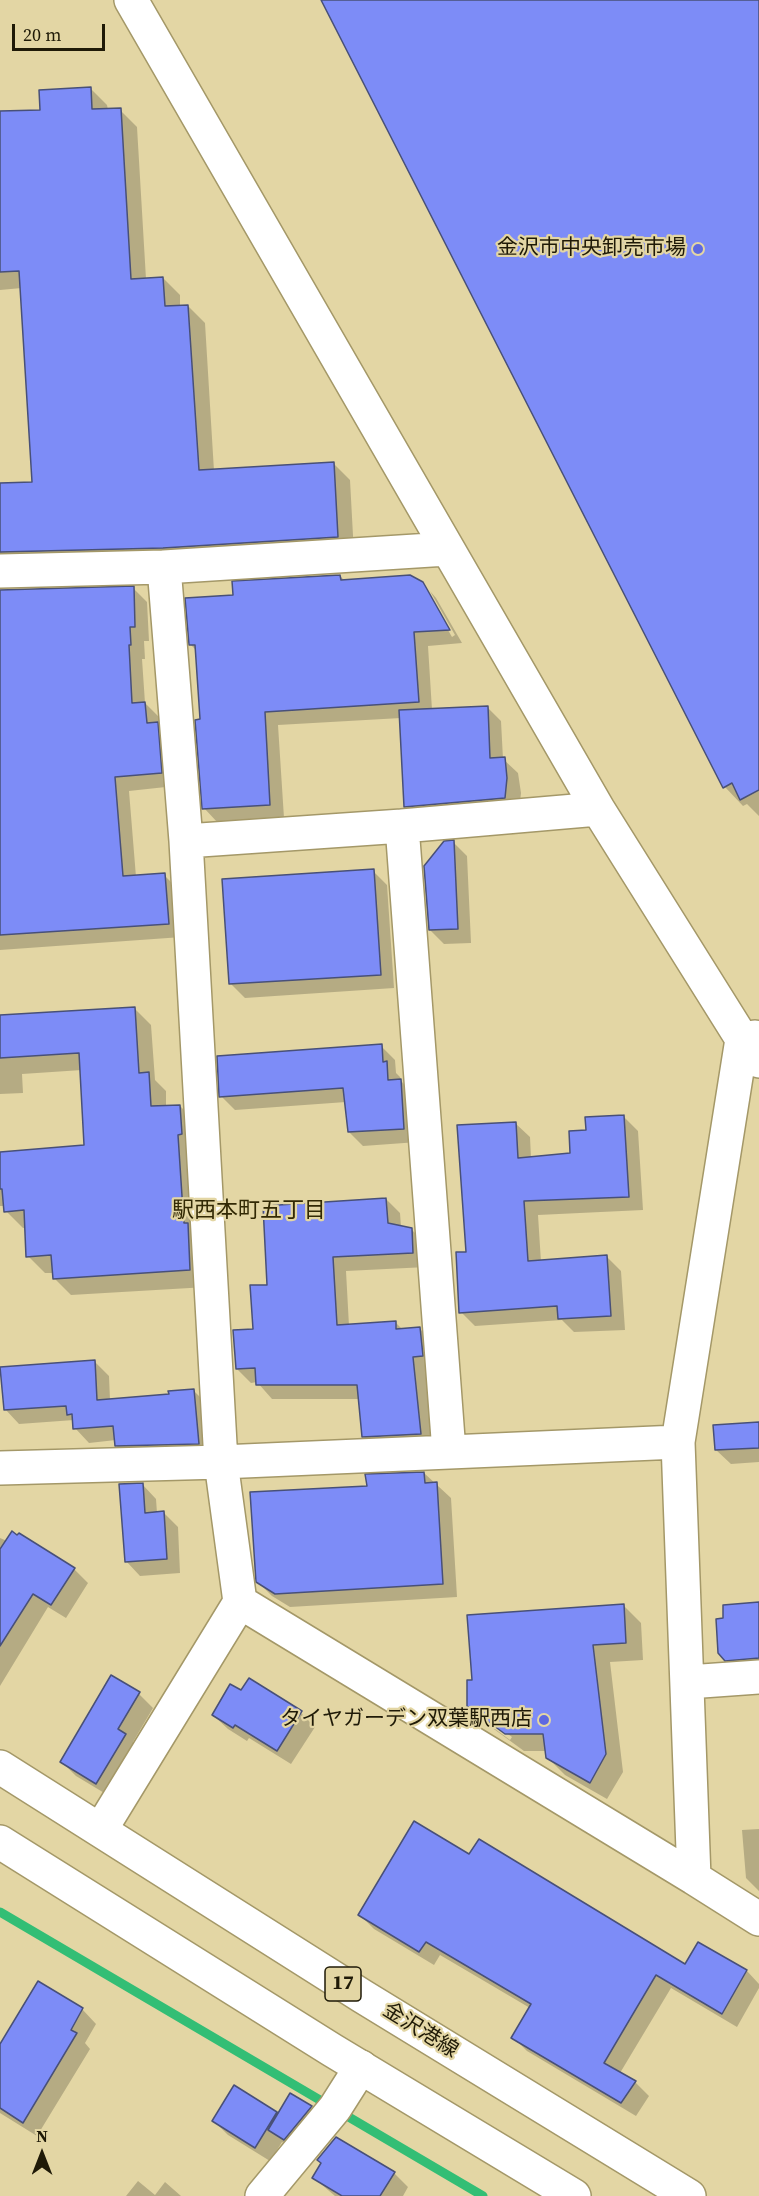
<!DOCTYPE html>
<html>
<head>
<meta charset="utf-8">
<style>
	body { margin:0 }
	#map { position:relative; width:759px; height:2196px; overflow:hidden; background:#e3d6a4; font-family:"Source Serif 4",serif }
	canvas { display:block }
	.north { position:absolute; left:12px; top:2124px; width:60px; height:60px; -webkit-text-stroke:4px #e3d6a4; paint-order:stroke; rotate:0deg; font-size:16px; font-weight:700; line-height:24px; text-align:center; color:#1f1a07 }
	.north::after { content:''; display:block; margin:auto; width:21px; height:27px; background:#1f1a07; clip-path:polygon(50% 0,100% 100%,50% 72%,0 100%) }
	.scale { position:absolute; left:12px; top:24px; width:93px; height:27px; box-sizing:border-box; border:3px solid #1f1a07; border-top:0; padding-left:8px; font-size:18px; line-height:21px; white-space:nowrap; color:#1f1a07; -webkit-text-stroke:4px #e3d6a4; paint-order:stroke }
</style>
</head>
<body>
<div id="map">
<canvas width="759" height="2196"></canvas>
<div class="north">N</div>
<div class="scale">20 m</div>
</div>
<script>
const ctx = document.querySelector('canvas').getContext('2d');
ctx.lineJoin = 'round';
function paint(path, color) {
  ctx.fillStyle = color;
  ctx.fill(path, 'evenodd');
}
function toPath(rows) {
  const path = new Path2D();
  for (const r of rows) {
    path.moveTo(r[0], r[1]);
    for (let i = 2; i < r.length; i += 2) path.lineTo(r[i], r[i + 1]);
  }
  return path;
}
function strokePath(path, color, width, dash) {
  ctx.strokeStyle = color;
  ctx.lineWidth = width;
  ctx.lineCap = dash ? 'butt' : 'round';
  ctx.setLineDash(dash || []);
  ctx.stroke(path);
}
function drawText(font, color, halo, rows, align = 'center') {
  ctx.font = font + ' "Source Serif 4","Noto Sans JP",serif';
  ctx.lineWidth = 4.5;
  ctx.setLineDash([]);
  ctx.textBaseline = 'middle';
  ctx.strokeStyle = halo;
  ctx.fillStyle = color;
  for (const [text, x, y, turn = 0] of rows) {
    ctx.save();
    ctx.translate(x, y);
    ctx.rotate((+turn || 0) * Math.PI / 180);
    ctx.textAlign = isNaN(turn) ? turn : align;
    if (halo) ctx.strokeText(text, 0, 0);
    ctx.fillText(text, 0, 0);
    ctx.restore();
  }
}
const shadow = toPath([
	[323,0,759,0,759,816,747,804,743,806,725,787],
	[91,89,107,105,108,110,120,110,137,127,146,279,163,278,180,295,180,307,188,306,205,323,214,471,333,463,350,480,354,554,0,561,0,485,34,483,22,288,0,290,0,112,41,111],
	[340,576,345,581,422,583,428,590,425,590,452,637,455,635,430,591,436,598,462,643,428,646,432,710,487,707,501,721,503,759,518,773,521,793,519,812,420,820,406,806,401,718,278,725,284,818,218,823,204,808,197,651,191,645,235,596],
	[133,588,147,602,149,641,144,641,145,659,142,659,145,703,159,717,159,726,171,738,175,786,129,791,136,877,164,875,178,889,182,937,0,950,0,591],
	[453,842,467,856,471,943,444,944,430,930],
	[373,871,387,885,394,988,245,998,231,984],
	[134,1008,151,1025,155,1080,166,1091,166,1107,180,1106,197,1123,207,1287,71,1295,54,1278,54,1273,45,1273,28,1256,26,1228,23,1228,6,1211,5,1206,0,1206,0,1153,86,1147,82,1070,22,1074,23,1093,0,1094,0,1016],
	[381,1046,395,1060,396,1073,400,1077,401,1081,415,1095,418,1142,363,1146,349,1132,346,1102,235,1110,221,1096],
	[623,1116,638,1131,643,1210,538,1215,541,1262,607,1257,621,1271,625,1330,574,1332,562,1320,475,1326,461,1312,468,1254,515,1123,530,1137,531,1158,572,1155,587,1132],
	[386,1199,400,1213,401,1227,411,1229,426,1244,427,1267,346,1271,349,1326,395,1322,403,1330,420,1329,434,1343,434,1448,377,1451,363,1436,360,1399,272,1399,257,1382,251,1383,237,1369,254,1330,269,1286],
	[95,1362,109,1376,110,1400,170,1395,193,1390,208,1405,212,1457,130,1460,116,1445,116,1440,89,1443,75,1428,74,1420,19,1424,5,1409],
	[759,1423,759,1462,731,1464,716,1450],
	[424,1473,451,1498,457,1597,290,1607,272,1596,258,1582,368,1487],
	[142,1484,156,1499,157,1513,164,1513,178,1527,180,1573,140,1576,126,1561],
	[0,1538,74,1569,88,1583,66,1618,48,1607,0,1686],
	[759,1604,759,1673,740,1674,726,1660,724,1619],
	[624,1606,641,1623,643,1660,610,1662,623,1772,607,1799,565,1775,547,1757,546,1751,524,1751,487,1724,469,1706,474,1681],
	[484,1717,512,1737,510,1740,484,1721],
	[139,1694,153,1708,133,1742,139,1749,111,1797,76,1776,62,1762],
	[301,1713,315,1727,291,1764,249,1738,247,1741,228,1729,213,1715],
	[759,1829,759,1891,746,1878,742,1830],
	[470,1856,686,1966,699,1944,747,1971,759,1984,759,1988,737,2027,671,1988,620,2073,635,2082,649,2096,636,2116,527,2051,513,2037,530,2008,440,1955,434,1965,374,1929,360,1915],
	[82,2009,96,2024,85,2043,90,2049,37,2136,0,2113,0,2047],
	[234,2087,278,2115,291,2095,311,2108,325,2122,299,2153,282,2142,270,2161,228,2135,214,2121],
	[394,2173,408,2187,403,2196,335,2196,314,2178],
	[138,2181,155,2195,165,2182,181,2196,126,2196]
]);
const stream = toPath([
	[0,1912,483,2196]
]);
const building = toPath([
	[321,0,759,0,759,790,740,800,732,783,723,788,321,0],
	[91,87,92,109,121,108,131,279,163,277,165,306,188,305,199,470,334,462,338,537,163,548,0,552,0,483,32,482,19,271,0,272,0,111,40,110,39,90,91,87],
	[340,575,341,580,410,575,423,582,450,630,414,632,419,702,265,712,270,805,202,809,195,720,200,719,195,645,189,645,185,598,233,595,232,581,340,575],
	[134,586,135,627,130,627,131,645,129,645,132,703,145,702,147,723,158,722,162,773,115,777,123,876,165,873,169,924,0,935,0,590,134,586],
	[488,706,490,758,505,757,507,778,505,798,404,807,399,710,488,706],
	[454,840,458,929,429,930,424,866,444,841,454,840],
	[374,869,381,975,229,984,222,879,374,869],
	[135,1007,139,1073,149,1072,151,1106,180,1105,182,1134,178,1135,182,1196,184,1223,188,1223,190,1270,53,1279,51,1255,26,1257,24,1210,4,1212,2,1189,0,1189,0,1152,84,1145,79,1053,0,1058,0,1015,135,1007],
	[382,1044,383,1062,387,1061,388,1080,401,1079,404,1129,348,1132,343,1088,219,1097,217,1056,382,1044],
	[624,1115,629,1197,524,1201,528,1261,607,1255,611,1316,558,1319,557,1306,459,1313,456,1252,466,1252,457,1125,516,1122,518,1158,570,1153,569,1131,586,1130,585,1117,624,1115],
	[386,1198,388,1223,412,1228,413,1253,333,1257,337,1325,396,1321,396,1329,420,1327,423,1356,413,1357,421,1434,362,1437,357,1385,256,1385,255,1368,236,1369,233,1330,253,1329,250,1285,267,1285,263,1206,386,1198],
	[95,1360,97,1400,169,1394,168,1391,194,1389,199,1444,115,1446,113,1426,73,1429,72,1414,67,1415,66,1406,4,1410,0,1367,95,1360],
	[759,1422,759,1448,715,1450,713,1425,759,1422],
	[424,1472,425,1483,437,1482,443,1584,275,1594,256,1582,250,1492,367,1486,365,1474,424,1472],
	[143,1483,145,1513,164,1511,167,1559,125,1562,119,1484,143,1483],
	[12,1531,17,1535,19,1533,75,1568,51,1605,33,1594,0,1646,0,1549,12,1531],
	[759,1602,759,1658,725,1661,718,1653,716,1619,723,1618,723,1605,759,1602],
	[624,1604,626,1643,593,1645,606,1754,590,1783,546,1758,543,1734,505,1734,467,1706,467,1680,472,1680,467,1615,624,1604],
	[111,1675,140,1692,118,1729,126,1734,96,1784,60,1762,111,1675],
	[249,1678,302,1711,277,1751,235,1725,233,1728,212,1715,230,1684,241,1690,249,1678],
	[414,1821,469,1854,479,1839,685,1964,698,1942,747,1970,722,2014,656,1975,604,2063,636,2081,621,2103,511,2038,531,2004,426,1942,419,1952,358,1915,414,1821],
	[38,1981,83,2008,71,2030,77,2033,23,2123,0,2108,0,2044,38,1981],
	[234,2085,277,2112,255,2148,212,2121,234,2085],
	[290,2093,312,2106,284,2140,268,2130,290,2093],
	[336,2137,395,2172,380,2196,342,2196,312,2178,321,2163,317,2160,336,2137]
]);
const minor = toPath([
	[131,0,598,809,742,1039,759,1061],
	[0,571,164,567,447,549],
	[402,826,598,809],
	[186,841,402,826,449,1452],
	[755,1037,742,1039,678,1442,694,1878,759,1919],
	[0,1468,221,1462,678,1442],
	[240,1602,694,1878],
	[688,1682,759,1677],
	[101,1829,240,1602,221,1462,186,841,164,567],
	[262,2196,335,2108,361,2067]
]);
const major = toPath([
	[0,1767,362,1996,689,2196],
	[0,1842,332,2050,574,2196]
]);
const markers = [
	[698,249,6,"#5e69e1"],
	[544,1720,6,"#5e69e1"]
];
const shields = [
	[343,1984,36]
];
const shieldNames = [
	["17",343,1984]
];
const poiNames = [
	["金沢市中央卸売市場",686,249],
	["タイヤガーデン双葉駅西店",532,1720]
];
const streetNames = [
	["金沢港線",420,2031,32]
];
const neighbourhoodNames = [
	["駅西本町五丁目",249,1211]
];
paint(shadow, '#0003');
strokePath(stream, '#33be75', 9);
paint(building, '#7d8cf7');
strokePath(building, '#485078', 1.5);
strokePath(minor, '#a49868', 36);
strokePath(major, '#a49868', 36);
strokePath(minor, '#fff', 33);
strokePath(major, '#fff', 33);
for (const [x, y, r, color] of markers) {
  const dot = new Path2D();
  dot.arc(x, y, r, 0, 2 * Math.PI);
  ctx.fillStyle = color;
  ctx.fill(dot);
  strokePath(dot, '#e3d6a4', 2);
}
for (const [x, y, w] of shields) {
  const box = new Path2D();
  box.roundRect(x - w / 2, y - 17, w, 34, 4.5);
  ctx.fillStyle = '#e3d6a4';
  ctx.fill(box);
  strokePath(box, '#1f1a07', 1.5);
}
drawText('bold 20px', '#1f1a07', null, shieldNames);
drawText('21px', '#1f1a07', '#e3d6a4', poiNames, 'right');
drawText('21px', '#1f1a07', '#e3d6a4', streetNames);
drawText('22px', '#322904', '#e3d6a4', neighbourhoodNames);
</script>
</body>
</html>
